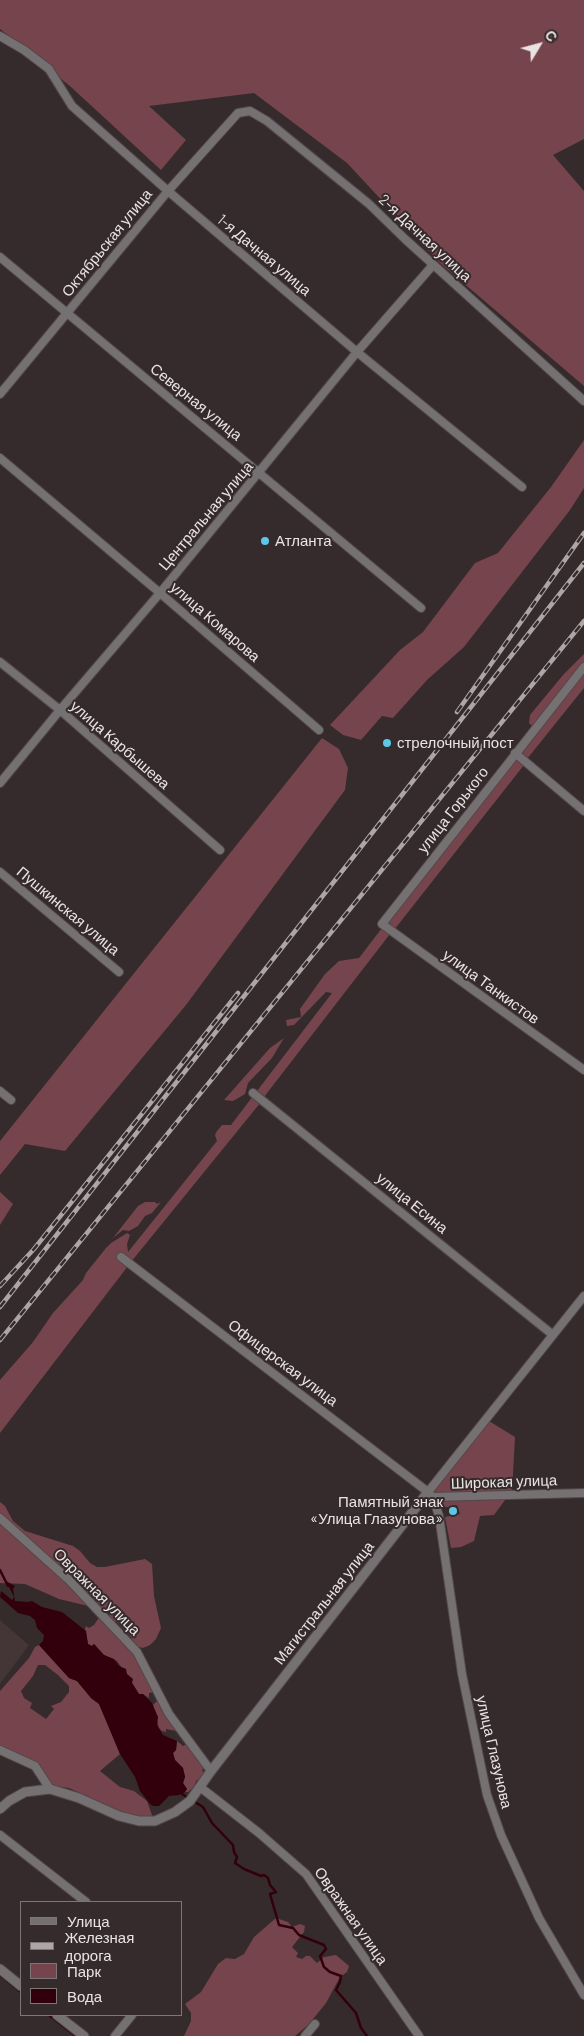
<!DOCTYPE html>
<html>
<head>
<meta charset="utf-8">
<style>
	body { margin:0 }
	#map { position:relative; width:584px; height:2036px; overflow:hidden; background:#352b2c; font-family:Barlow,sans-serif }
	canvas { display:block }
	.legend { position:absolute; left:20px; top:1901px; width:162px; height:115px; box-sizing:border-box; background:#352b2c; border:1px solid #7d7576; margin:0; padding:6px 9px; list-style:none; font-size:15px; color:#eae3e4 }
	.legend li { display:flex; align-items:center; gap:10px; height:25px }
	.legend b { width:25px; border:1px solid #7d7576 }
	.north { position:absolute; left:514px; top:20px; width:50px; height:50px; -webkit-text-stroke:4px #352b2c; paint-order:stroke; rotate:53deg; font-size:14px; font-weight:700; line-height:20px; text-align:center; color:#eae3e4 }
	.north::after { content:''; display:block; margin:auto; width:18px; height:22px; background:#eae3e4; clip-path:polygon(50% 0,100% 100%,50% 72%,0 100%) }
</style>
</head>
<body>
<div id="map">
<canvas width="584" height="2036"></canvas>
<ul class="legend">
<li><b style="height:6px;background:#757071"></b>Улица</li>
<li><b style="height:6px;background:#ada5a6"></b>Железная дорога</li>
<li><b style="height:14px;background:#76444c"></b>Парк</li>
<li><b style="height:14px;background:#32000c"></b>Вода</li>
</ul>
<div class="north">С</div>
</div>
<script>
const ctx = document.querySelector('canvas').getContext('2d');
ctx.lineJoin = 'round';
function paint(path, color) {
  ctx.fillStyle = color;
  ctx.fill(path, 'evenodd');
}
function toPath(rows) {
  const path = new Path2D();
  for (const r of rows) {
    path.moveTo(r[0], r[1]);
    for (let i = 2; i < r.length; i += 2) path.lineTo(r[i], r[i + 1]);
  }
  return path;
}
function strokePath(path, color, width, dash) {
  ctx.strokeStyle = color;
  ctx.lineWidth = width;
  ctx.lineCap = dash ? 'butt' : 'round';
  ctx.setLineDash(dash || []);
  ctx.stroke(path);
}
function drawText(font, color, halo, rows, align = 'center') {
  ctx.font = font + ' Barlow,sans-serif';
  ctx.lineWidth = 4;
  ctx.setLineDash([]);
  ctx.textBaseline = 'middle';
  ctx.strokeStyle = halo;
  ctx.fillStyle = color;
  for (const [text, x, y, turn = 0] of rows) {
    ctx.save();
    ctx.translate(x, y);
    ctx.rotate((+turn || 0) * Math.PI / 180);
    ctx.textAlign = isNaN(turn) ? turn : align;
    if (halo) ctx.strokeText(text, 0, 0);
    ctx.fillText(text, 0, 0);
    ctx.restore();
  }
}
const built = toPath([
	[0,1620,29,1645,0,1684]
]);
const green = toPath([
	[0,0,584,0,584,139,553,155,584,191,584,386,440,263,347,163,254,93,149,106,186,140,161,170,71,87,0,29],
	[584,440,584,488,570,510,464,647,427,680,393,718,382,716,361,740,343,735,330,725,400,650,423,632,475,563,498,553,551,487],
	[584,654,584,664,533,727,529,723,530,715,563,675],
	[584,672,584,688,527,759,519,753],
	[322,738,339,749,348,768,345,790,186,1005,65,1151,25,1144,0,1175,0,1141],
	[515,757,524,765,394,930,386,923],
	[382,928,390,934,264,1097,257,1091,332,993,326,992,294,1025,287,1026,286,1020,301,1017,300,1009,325,974,339,961,359,958],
	[284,1038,272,1058,248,1083,245,1094,233,1101,224,1100,270,1048],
	[253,1096,261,1102,131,1262,120,1253,117,1258,128,1266,0,1433,0,1380,33,1342,53,1313,83,1280,86,1273,106,1248,111,1243,127,1233,130,1235,127,1244,128,1252,217,1141,215,1135,217,1131,222,1125,231,1125],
	[0,1192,13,1204,0,1225],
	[145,1202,155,1202,157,1204,161,1202,152,1213,145,1216,138,1226,129,1231,123,1230,113,1238,138,1206],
	[489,1421,515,1437,512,1492,440,1494,434,1491],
	[508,1496,494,1515,480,1516,474,1541,461,1547,451,1548,445,1517,460,1514,457,1505,442,1508,439,1499],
	[0,1502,5,1506,13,1521,25,1531,73,1546,80,1551,90,1563,97,1567,105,1567,145,1559,152,1564,154,1596,161,1628,156,1639,150,1645,143,1648,135,1646,131,1637,117,1622,109,1620,109,1611,59,1599,25,1584,0,1583],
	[100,1616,135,1653,155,1692,149,1693,149,1698,143,1694,139,1694,128,1676,117,1661,104,1655,94,1644,92,1646,88,1644,85,1629,86,1626,89,1628,94,1625],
	[39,1645,69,1678,77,1681,91,1698,99,1704,120,1754,100,1771,120,1787,134,1791,147,1801,153,1818,139,1818,126,1814,69,1788,53,1786,36,1763,0,1746,0,1691,29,1658,35,1647],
	[38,1665,45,1665,58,1675,69,1686,69,1692,61,1702,51,1706,54,1709,46,1719,30,1708,32,1703,24,1698,21,1691,33,1676],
	[158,1700,178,1729,176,1731,166,1729,166,1732,162,1731,159,1728,153,1705],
	[177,1741,183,1746,187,1744,206,1766,202,1770,205,1775,196,1781,194,1787,188,1792,185,1792,187,1789,183,1783,185,1777,183,1768,175,1760,173,1753,176,1750],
	[276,1918,288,1922,292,1927,300,1924,305,1926,304,1932,292,1947,298,1953,296,1957,302,1959,306,1956,310,1956,317,1963,324,1957,336,1955,349,1966,347,1972,340,1977,326,2003,309,2024,295,2036,184,2036,191,2021,191,2013,185,2004,201,1992,218,1964,226,1958,235,1959,244,1954,254,1937]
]);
const water = toPath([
	[6,1581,15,1586,13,1589,15,1601,28,1602,32,1601,42,1607,62,1612,86,1631,88,1644,92,1646,94,1644,104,1655,114,1659,119,1666,126,1669,127,1674,133,1679,132,1683,139,1694,143,1694,152,1703,158,1717,157,1725,163,1735,177,1741,176,1750,173,1753,175,1760,183,1768,185,1777,183,1783,187,1789,185,1792,179,1795,169,1796,159,1806,153,1806,150,1804,140,1791,135,1777,120,1754,99,1704,91,1698,77,1681,69,1678,39,1645,43,1641,44,1635,37,1628,35,1620,30,1616,18,1613,0,1597,1,1591,12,1600,14,1597]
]);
const stream = toPath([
	[0,1570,8,1586],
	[182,1794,203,1807,212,1823,233,1845,234,1852,237,1857,235,1863,244,1869,261,1876,264,1875,268,1878,270,1885,276,1892,270,1894,279,1925,293,1928,299,1935,324,1945,326,1949,320,1956,324,1967,330,1972,341,1976,340,1982,336,1990,356,2013,361,2028,367,2036],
	[0,1975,21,1992],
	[49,2015,76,2036]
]);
const minor = toPath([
	[0,36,24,50,49,69,72,106,168,191,357,352,522,487],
	[0,257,421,608],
	[0,394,168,191,238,113,250,111,267,121,369,204,405,239,584,401],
	[0,458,160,593,319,730],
	[0,662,60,710,220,850],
	[584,667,382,924,584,1070],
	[515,753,584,811],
	[0,783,60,710,160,593,357,352,433,265],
	[0,872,119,972],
	[0,1091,11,1100],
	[253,1093,553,1335],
	[121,1257,428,1492,433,1497,584,1493],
	[428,1492,584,1296],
	[433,1497,439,1516,462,1674,487,1795,501,1835,539,1918,584,1995],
	[0,1518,69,1580,137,1652,169,1714,211,1771],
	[0,1750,35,1766,50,1789],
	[200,1787,259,1833,306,1874,419,2036],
	[0,1835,86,1902],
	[115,2036,132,2015],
	[305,2036,315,2024]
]);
const tertiary = toPath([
	[0,1809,9,1801,25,1792,50,1789,79,1798,119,1816,139,1821,155,1821,175,1812,190,1801,211,1771,428,1492],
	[0,1969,21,1986],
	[57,2015,84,2036]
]);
const rail = toPath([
	[457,712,584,533],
	[0,1286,34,1249,94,1174,238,993],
	[0,1307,584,563],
	[0,1340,584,621]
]);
const markers = [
	[265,541,5,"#5cc7e7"],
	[387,743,5,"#5cc7e7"],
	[453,1511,5,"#5cc7e7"]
];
const streetNames = [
	["2-я Дачная улица",425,238,43],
	["Октябрьская улица",107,243,-51],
	["1-я Дачная улица",264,255,40],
	["Северная улица",196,402,39],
	["Центральная улица",206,516,-50],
	["улица Комарова",215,622,41],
	["улица Карбышева",120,745,41],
	["улица Горького",453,810,-52],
	["Пушкинская улица",68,911,40],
	["улица Танкистов",491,987,36],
	["улица Есина",412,1203,39],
	["Офицерская улица",283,1363,37],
	["Широкая улица",504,1482,-2],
	["Овражная улица",97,1592,45],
	["Магистральная улица",324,1603,-52],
	["улица Глазунова",494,1752,77],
	["Овражная улица",351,1916,55]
];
const poiNames = [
	["Атланта",275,541],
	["стрелочный пост",397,743],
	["Памятный знак",443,1502,"right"],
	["«Улица Глазунова»",443,1519,"right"]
];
paint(built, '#443537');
paint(green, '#76444c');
paint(water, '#32000c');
strokePath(stream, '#32000c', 2.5);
strokePath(minor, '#524849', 10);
strokePath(tertiary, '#524849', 11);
strokePath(minor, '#757071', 8);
strokePath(tertiary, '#757071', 9);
strokePath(rail, '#ada5a6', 4.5);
strokePath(rail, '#352b2c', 2.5, [8]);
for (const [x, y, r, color] of markers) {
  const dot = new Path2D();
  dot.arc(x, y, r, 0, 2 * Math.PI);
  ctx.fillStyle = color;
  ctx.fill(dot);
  strokePath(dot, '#352b2c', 2);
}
drawText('15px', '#eae3e4', '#352b2c', streetNames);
drawText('15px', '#eae3e4', '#352b2c', poiNames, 'left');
</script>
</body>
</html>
